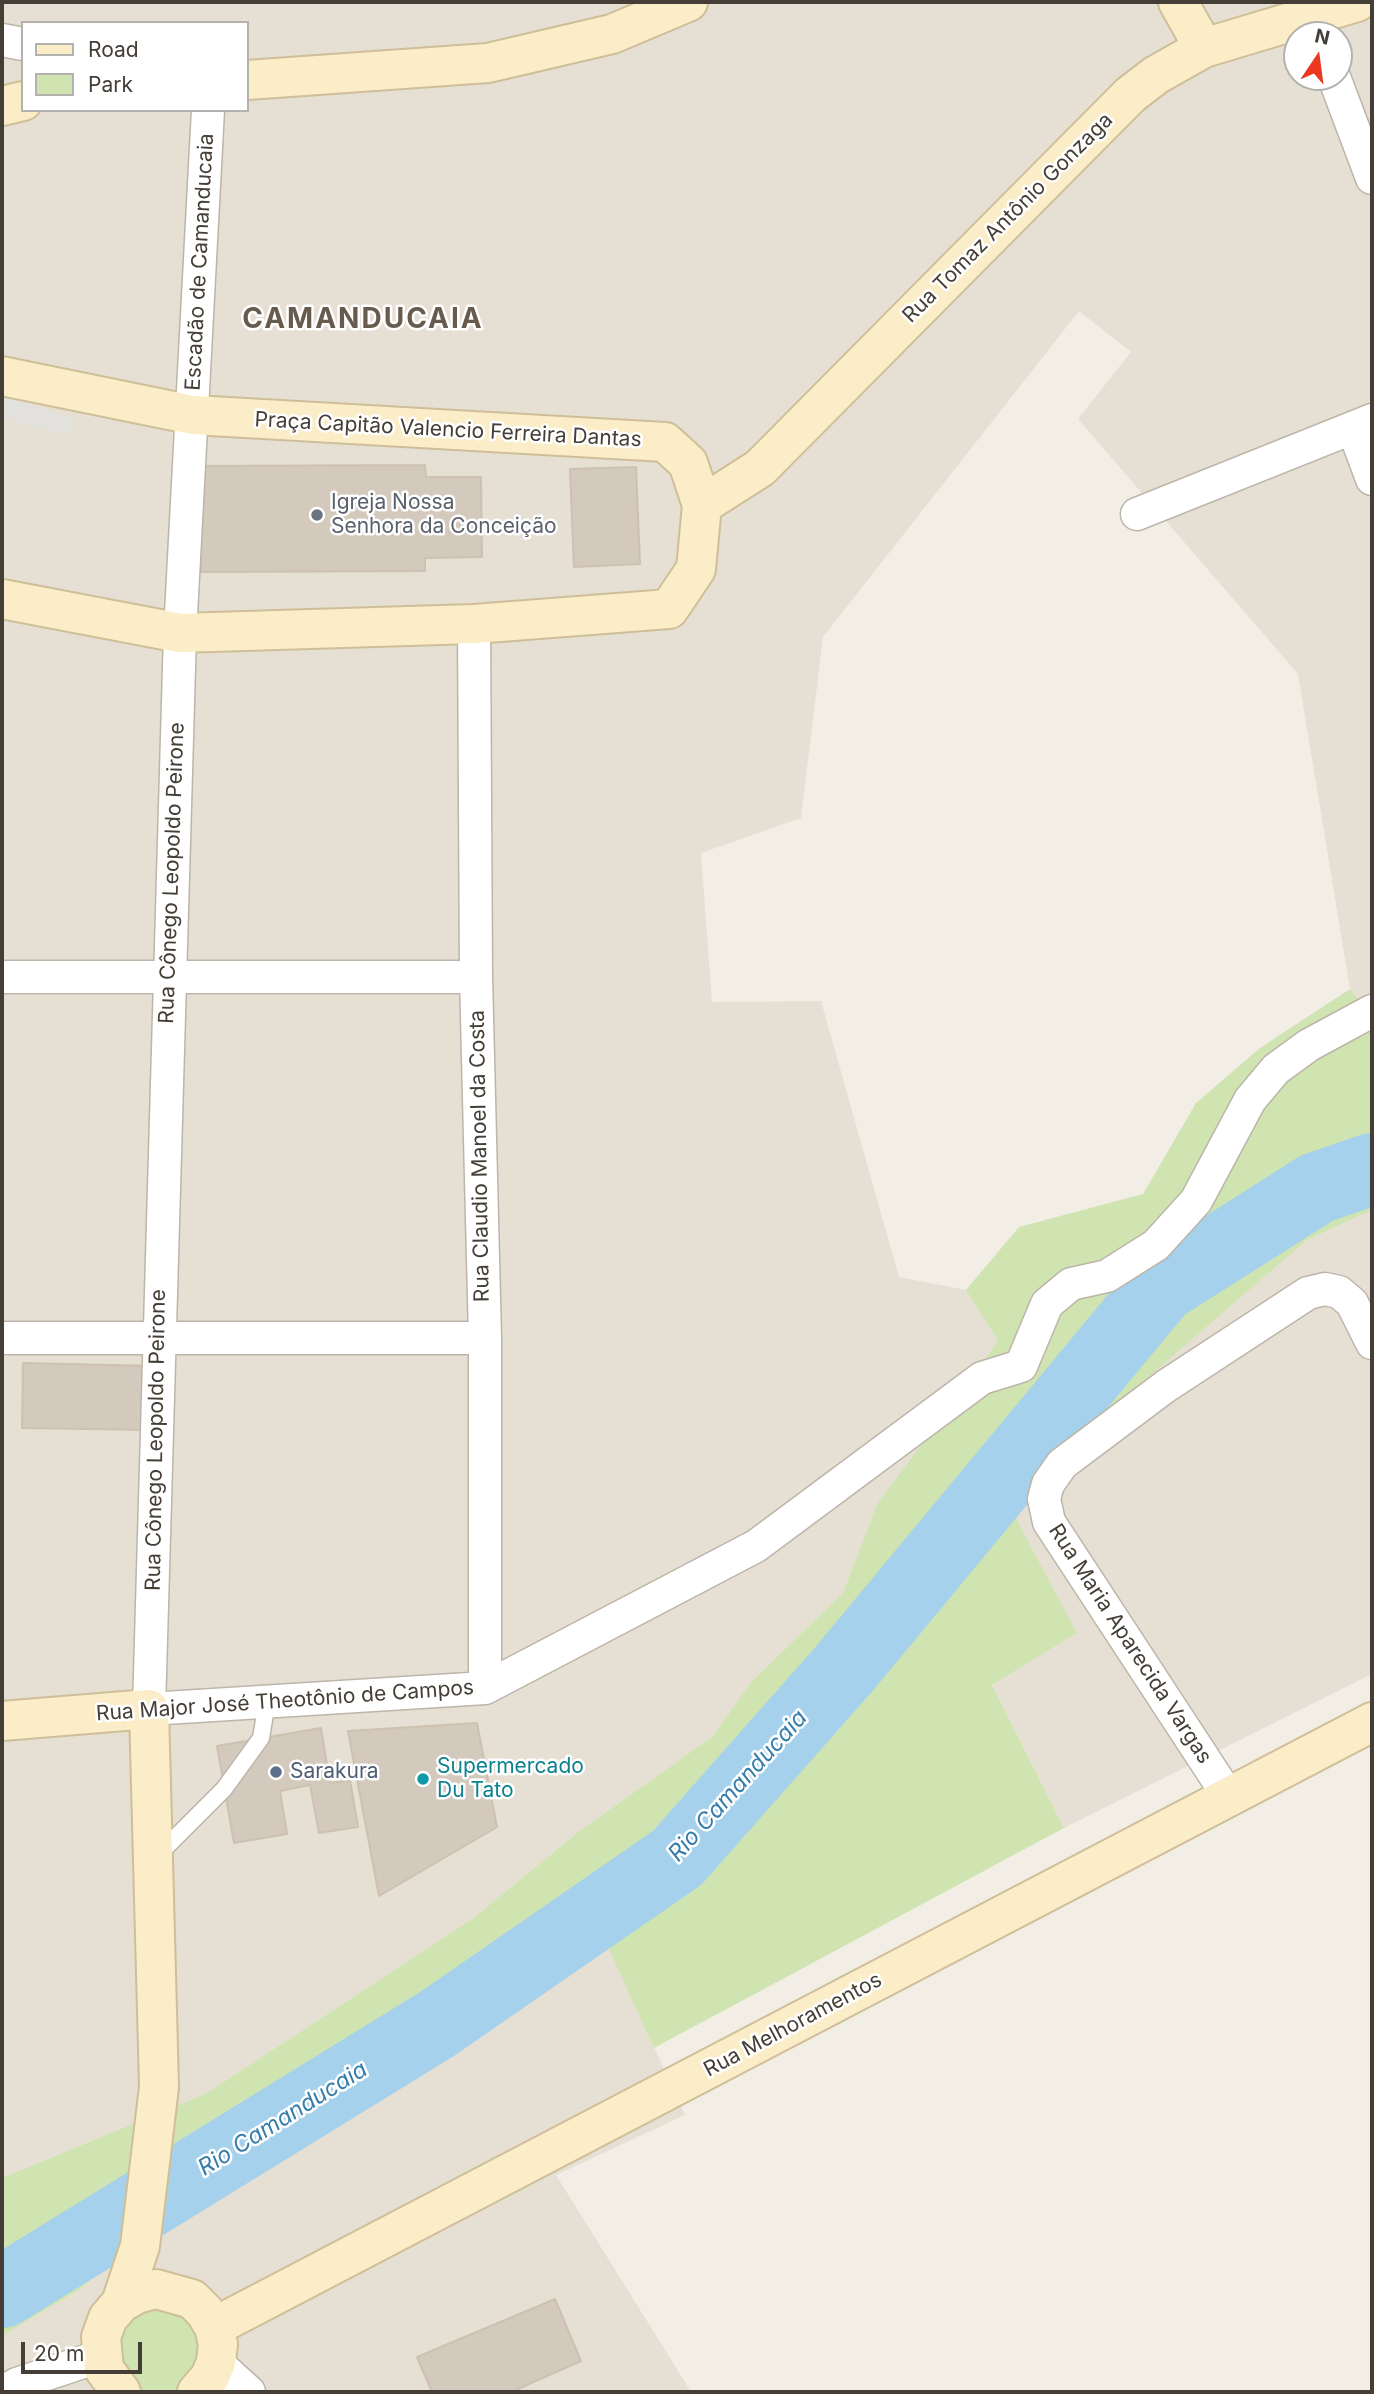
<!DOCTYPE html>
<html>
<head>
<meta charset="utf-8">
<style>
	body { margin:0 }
	#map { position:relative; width:1374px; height:2394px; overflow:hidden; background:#f2eee6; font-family:Inter,sans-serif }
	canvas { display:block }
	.frame { position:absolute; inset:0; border:4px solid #443e36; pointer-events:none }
	.legend { position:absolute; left:21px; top:21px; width:228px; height:91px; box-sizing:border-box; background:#fff; border:2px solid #b4b2af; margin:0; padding:9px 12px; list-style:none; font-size:21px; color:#443e36 }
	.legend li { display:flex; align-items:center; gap:14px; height:35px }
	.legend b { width:35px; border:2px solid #b4b2af }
	.north { position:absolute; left:1283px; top:21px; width:70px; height:70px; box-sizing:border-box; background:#fff; border:2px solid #b4b2af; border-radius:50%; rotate:13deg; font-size:19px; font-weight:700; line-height:28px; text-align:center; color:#443e36 }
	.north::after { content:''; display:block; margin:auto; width:24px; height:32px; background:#ed3821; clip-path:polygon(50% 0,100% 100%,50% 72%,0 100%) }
	.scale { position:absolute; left:21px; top:2342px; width:121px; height:32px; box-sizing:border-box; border:4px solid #443e36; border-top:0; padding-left:9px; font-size:21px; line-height:24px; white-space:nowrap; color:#443e36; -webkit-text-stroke:5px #fff; paint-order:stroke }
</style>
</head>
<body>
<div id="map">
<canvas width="1374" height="2394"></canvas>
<div class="frame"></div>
<ul class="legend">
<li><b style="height:9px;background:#fbedc7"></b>Road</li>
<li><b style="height:19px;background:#cfe4b1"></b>Park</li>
</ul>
<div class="north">N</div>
<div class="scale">20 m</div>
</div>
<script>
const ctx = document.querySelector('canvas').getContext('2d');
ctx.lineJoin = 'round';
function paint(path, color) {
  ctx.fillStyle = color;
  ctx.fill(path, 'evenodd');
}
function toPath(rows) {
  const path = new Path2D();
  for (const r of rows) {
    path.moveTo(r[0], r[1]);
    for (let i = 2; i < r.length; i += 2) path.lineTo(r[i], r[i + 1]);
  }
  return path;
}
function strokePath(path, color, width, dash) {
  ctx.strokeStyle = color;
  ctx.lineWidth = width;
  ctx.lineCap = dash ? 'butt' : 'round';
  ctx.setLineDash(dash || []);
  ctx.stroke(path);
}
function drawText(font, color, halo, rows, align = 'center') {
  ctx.font = font + ' Inter,sans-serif';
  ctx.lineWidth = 5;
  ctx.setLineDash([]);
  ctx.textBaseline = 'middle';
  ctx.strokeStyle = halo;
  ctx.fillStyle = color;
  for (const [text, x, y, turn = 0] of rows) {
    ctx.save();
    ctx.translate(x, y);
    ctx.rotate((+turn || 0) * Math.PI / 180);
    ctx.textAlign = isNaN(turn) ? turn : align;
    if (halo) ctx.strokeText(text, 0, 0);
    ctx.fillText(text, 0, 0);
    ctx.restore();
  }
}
const residential = toPath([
	[2,2,1372,2,1372,1015,1350,989,1298,674,1078,419,1131,352,1079,311,823,637,801,818,701,853,712,1002,821,1001,899,1277,966,1290,998,1341,877,1504,843,1593,751,1682,713,1736,577,1833,472,1919,207,2093,2,2178],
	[23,23,247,23,247,110,23,110],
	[1297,35,1339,35,1339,77,1297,77],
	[1372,1210,1372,1674,1064,1828,992,1685,1077,1633,1005,1500,1307,1240],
	[609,1948,685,2115,556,2175,690,2390,2,2392,2,2336,79,2290,214,2174]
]);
const green = toPath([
	[1350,989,1372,1015,1372,1210,1307,1240,1006,1500,1077,1633,992,1685,1064,1828,654,2048,609,1949,214,2174,79,2290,2,2336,2,2178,207,2093,472,1919,577,1833,713,1736,751,1682,843,1593,877,1504,998,1341,966,1290,1019,1227,1143,1194,1196,1103,1260,1048],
	[170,2296,211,2346,181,2392,135,2392,107,2337,113,2321]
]);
const parking = toPath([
	[2,395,75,420,70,431,63,435,2,417]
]);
const river = toPath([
	[2,2292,437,2024,677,1858,844,1669,1161,1287,1317,1188,1372,1169]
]);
const building = toPath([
	[425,465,426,477,481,477,482,557,425,558,425,571,201,572,200,466,425,465],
	[636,467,640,564,574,567,570,469,636,467],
	[23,1363,154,1366,152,1430,22,1428,23,1363],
	[477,1723,497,1827,379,1896,348,1731,477,1723],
	[321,1728,330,1783,350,1780,358,1827,319,1833,310,1785,280,1791,287,1834,234,1843,217,1746,321,1728],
	[555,2299,581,2361,511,2392,432,2392,417,2357,555,2299]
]);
const lane = toPath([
	[158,1855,224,1789,261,1738,267,1702]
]);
const street = toPath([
	[2,40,23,44],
	[1334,77,1372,178],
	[208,110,180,633,149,1709,485,1688,756,1546,982,1378,1021,1366,1047,1304,1071,1284,1107,1276,1156,1245,1196,1201,1250,1100,1276,1069,1309,1045,1372,1011],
	[1353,428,1372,479],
	[1137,514,1372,420],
	[474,624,476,977,485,1338,485,1688],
	[2,977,476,977],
	[2,1338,485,1338],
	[1229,1797,1049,1522,1044,1499,1048,1484,1062,1464,1166,1386,1308,1293,1325,1289,1339,1292,1352,1303,1372,1343],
	[216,2362,249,2392],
	[2,2392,17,2384,101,2356]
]);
const secondary = toPath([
	[1178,2,1204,48],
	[247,80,488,63,612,34,688,2],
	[2,106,23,101],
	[2,376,193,415,665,442,688,463,702,505,696,569,669,609,474,624,180,633,2,599],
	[702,505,760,468,1130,95,1156,75,1204,48,1357,2],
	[2,1721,149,1709,159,2087,140,2246,121,2303],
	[214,2327,1372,1722],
	[121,2392,104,2369,101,2337,108,2318,121,2303,137,2294,156,2289,192,2299,205,2312,214,2327,218,2344,216,2362,210,2377,197,2392]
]);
const markers = [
	[317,515,7,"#6b7280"],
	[276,1772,7,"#5c6f8a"],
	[423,1779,7,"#0f9aa8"]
];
const streetNames = [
	["Rua Tomaz Antônio Gonzaga",1008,218,-45],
	["Escadão de Camanducaia",200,262,-87],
	["Praça Capitão Valencio Ferreira Dantas",448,430,3],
	["Rua Cônego Leopoldo Peirone",172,873,-88],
	["Rua Claudio Manoel da Costa",480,1156,-91],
	["Rua Cônego Leopoldo Peirone",156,1440,-89],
	["Rua Maria Aparecida Vargas",1130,1644,57],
	["Rua Major José Theotônio de Campos",285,1701,-4],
	["Rua Melhoramentos",793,2025,-28]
];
const worshipNames = [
	["Igreja Nossa",331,503],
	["Senhora da Conceição",331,527]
];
const cultureNames = [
	["Supermercado",437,1767],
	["Du Tato",437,1791]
];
const serviceNames = [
	["Sarakura",290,1772]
];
const waterNames = [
	["Rio Camanducaia",738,1786,-48],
	["Rio Camanducaia",283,2119,-32]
];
const districtNames = [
	["CAMANDUCAIA",363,320]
];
paint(residential, '#e6dfd4');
paint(green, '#cfe4b1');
paint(parking, '#e3e1de');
strokePath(river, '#a5d1ec', 72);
paint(building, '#d3c9bc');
strokePath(building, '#cdc1b0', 2);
strokePath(lane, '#bdb5a9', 19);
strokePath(street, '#bdb5a9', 35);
strokePath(secondary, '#cfbf98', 42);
strokePath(lane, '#fff', 16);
strokePath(street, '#fff', 32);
strokePath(secondary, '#fbedc7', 38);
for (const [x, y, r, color] of markers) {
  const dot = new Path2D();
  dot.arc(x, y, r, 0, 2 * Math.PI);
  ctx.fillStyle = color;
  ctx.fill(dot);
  strokePath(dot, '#fff', 2.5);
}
drawText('21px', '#443e36', '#fff', streetNames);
drawText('21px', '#5b616d', '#fff', worshipNames, 'left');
drawText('21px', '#0d838f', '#fff', cultureNames, 'left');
drawText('21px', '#4e5e75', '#fff', serviceNames, 'left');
drawText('italic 23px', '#357daa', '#fff', waterNames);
ctx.letterSpacing = '2px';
drawText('bold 28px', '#665b4d', '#fff', districtNames);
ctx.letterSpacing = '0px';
</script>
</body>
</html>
